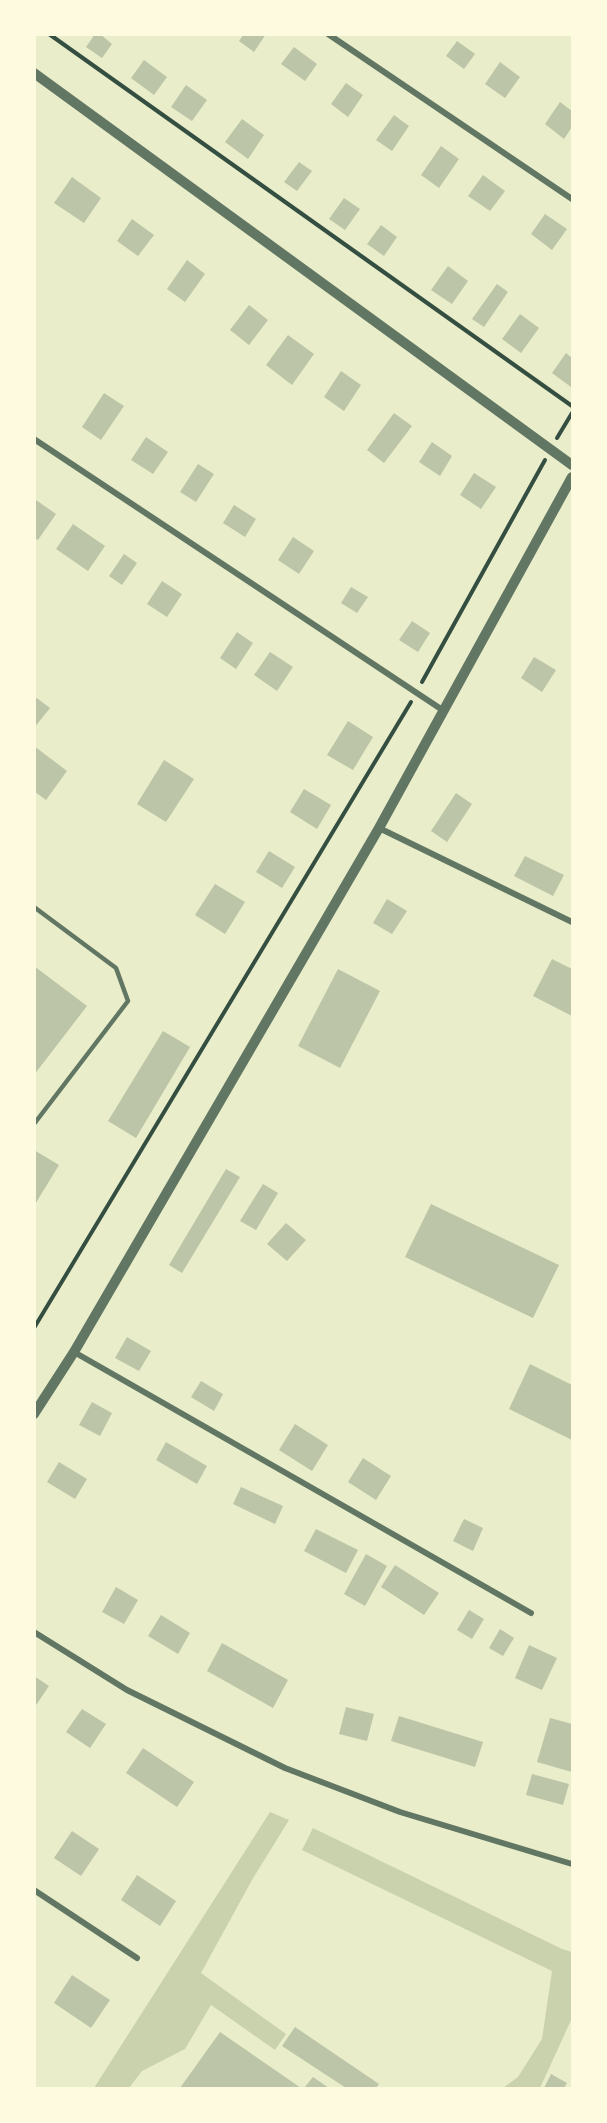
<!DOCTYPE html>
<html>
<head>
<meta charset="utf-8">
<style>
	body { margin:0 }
	#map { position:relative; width:607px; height:2123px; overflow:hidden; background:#e9edc9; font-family:"DM Sans",sans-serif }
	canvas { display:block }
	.frame { position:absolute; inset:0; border:36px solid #fefae0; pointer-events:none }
</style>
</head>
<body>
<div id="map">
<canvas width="607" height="2123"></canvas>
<div class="frame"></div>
</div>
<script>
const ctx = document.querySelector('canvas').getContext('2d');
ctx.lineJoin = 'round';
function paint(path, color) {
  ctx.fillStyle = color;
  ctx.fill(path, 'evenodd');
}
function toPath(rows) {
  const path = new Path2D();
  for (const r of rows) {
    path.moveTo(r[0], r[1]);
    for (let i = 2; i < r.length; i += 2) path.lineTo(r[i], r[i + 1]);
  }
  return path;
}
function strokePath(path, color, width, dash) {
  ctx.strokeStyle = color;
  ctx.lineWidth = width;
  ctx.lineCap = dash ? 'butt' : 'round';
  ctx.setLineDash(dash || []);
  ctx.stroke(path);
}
const green = toPath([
	[270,1812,289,1820,252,1880,201,1973,286,2034,275,2050,211,2005,185,2049,142,2071,129,2088,94,2088],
	[313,1828,562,1949,572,1952,572,2018,540,2088,503,2088,518,2077,542,2039,552,1971,302,1850]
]);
const building = toPath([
	[95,34,100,34,112,44,102,58,86,47],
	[244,34,266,34,254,52,239,41],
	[457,41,475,54,464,69,446,56],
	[294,47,317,64,305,81,281,64],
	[144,60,167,77,154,95,131,78],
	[500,62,520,77,505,98,485,84],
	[346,83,363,95,348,117,331,104],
	[186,85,207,100,192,121,171,107],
	[560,102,572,111,572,127,564,139,545,124],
	[394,115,409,126,392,151,376,140],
	[242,119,264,135,248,159,225,142],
	[441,146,459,159,439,188,421,175],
	[299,162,312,171,297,191,284,182],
	[483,175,505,191,490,211,468,196],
	[72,177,101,198,84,223,54,203],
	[344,198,360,209,345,230,329,219],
	[545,214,567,229,552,250,531,234],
	[132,219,154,235,138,256,117,241],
	[381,225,397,237,384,256,367,244],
	[187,260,205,274,185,302,167,289],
	[448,266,468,281,452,304,431,290],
	[497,284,508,292,484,327,472,319],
	[249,305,268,320,249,345,230,330],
	[520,314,539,328,521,353,502,339],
	[288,335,314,354,292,385,266,365],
	[566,353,572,358,571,387,552,373],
	[341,371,361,385,344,411,324,397],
	[104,393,124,406,101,440,82,427],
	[394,413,412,426,384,463,367,450],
	[146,437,168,452,153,474,131,460],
	[432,442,452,456,440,476,419,462],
	[198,464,214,474,196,502,180,492],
	[474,473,496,487,481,509,460,495],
	[36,500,56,514,38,540,34,538,34,503],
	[234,505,256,519,245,537,223,523],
	[73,524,105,546,88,571,56,549],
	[293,537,314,551,299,574,278,560],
	[124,554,137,563,122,585,109,576],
	[162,581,182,594,167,617,147,604],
	[351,587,368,597,357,613,341,603],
	[412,621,430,633,418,652,399,640],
	[237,632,253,643,236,669,220,658],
	[270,652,293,667,277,691,254,675],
	[534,657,556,670,542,692,521,678],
	[34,696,50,708,34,728],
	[348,721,373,737,353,770,327,755],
	[34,746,67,771,46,800,34,791],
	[164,760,194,779,166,822,137,804],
	[304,789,331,805,317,829,290,812],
	[456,793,472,804,447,842,431,831],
	[269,851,295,867,282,888,256,872],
	[525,856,564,875,553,896,514,876],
	[215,884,245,902,225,934,195,915],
	[387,899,407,911,392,934,373,923],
	[552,959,572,969,572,1016,533,996],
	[34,966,87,1006,34,1075],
	[338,969,380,991,340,1068,298,1046],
	[163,1031,190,1047,136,1138,108,1121],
	[34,1150,59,1165,34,1206],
	[226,1169,240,1177,182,1273,169,1265],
	[263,1184,278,1193,256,1230,240,1221],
	[431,1204,559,1265,533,1318,405,1257],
	[286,1223,306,1240,287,1261,267,1244],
	[127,1337,151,1351,139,1371,115,1358],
	[530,1364,572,1385,572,1440,509,1409],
	[201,1381,223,1394,214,1411,191,1397],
	[92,1402,112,1413,100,1436,79,1425],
	[295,1424,328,1445,312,1471,279,1450],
	[166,1442,207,1466,197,1484,156,1460],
	[363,1458,391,1476,376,1500,348,1482],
	[59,1462,87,1479,75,1499,47,1482],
	[241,1487,283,1506,275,1524,233,1504],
	[464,1519,483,1528,473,1551,453,1541],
	[316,1529,358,1550,346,1573,304,1551],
	[366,1554,387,1566,365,1606,344,1594],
	[395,1565,439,1593,424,1615,381,1587],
	[116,1587,138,1600,124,1624,102,1612],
	[469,1610,484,1619,472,1639,457,1630],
	[161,1615,190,1633,178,1654,148,1636],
	[500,1629,514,1638,503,1656,489,1648],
	[222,1643,288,1680,273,1708,207,1671],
	[529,1645,557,1658,542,1690,515,1678],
	[34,1676,49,1686,34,1708],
	[346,1707,374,1714,367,1741,339,1734],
	[82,1709,106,1724,90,1748,66,1732],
	[399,1716,483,1742,475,1767,391,1741],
	[550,1718,572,1724,572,1772,537,1762],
	[143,1748,194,1782,177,1807,126,1773],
	[532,1774,569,1784,563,1805,526,1795],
	[72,1831,99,1849,81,1876,54,1858],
	[137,1875,176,1901,160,1926,121,1900],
	[72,1975,110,2000,91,2028,54,2003],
	[295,2027,379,2084,376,2088,346,2088,282,2046],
	[220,2032,301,2088,180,2088],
	[551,2074,567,2083,564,2088,544,2088],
	[313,2077,329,2088,304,2088]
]);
const path = toPath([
	[49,34,572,406],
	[557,438,572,413],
	[422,682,545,460],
	[34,1328,411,702]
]);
const service = toPath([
	[34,907,116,968,128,1001,34,1124]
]);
const minor = toPath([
	[328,34,572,199],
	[34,439,444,711],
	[379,828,572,922],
	[74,1352,531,1613],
	[34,1632,127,1690,285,1768,400,1812,572,1864],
	[34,1890,137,1958]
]);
const tertiary = toPath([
	[34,73,572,465],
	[34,1414,74,1352,379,828,572,477]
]);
paint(green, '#cad2ad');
paint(building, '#bcc5a7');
strokePath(path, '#344e41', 4);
strokePath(service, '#617663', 4.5);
strokePath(minor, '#617663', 6);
strokePath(tertiary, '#617663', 10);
</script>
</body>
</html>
